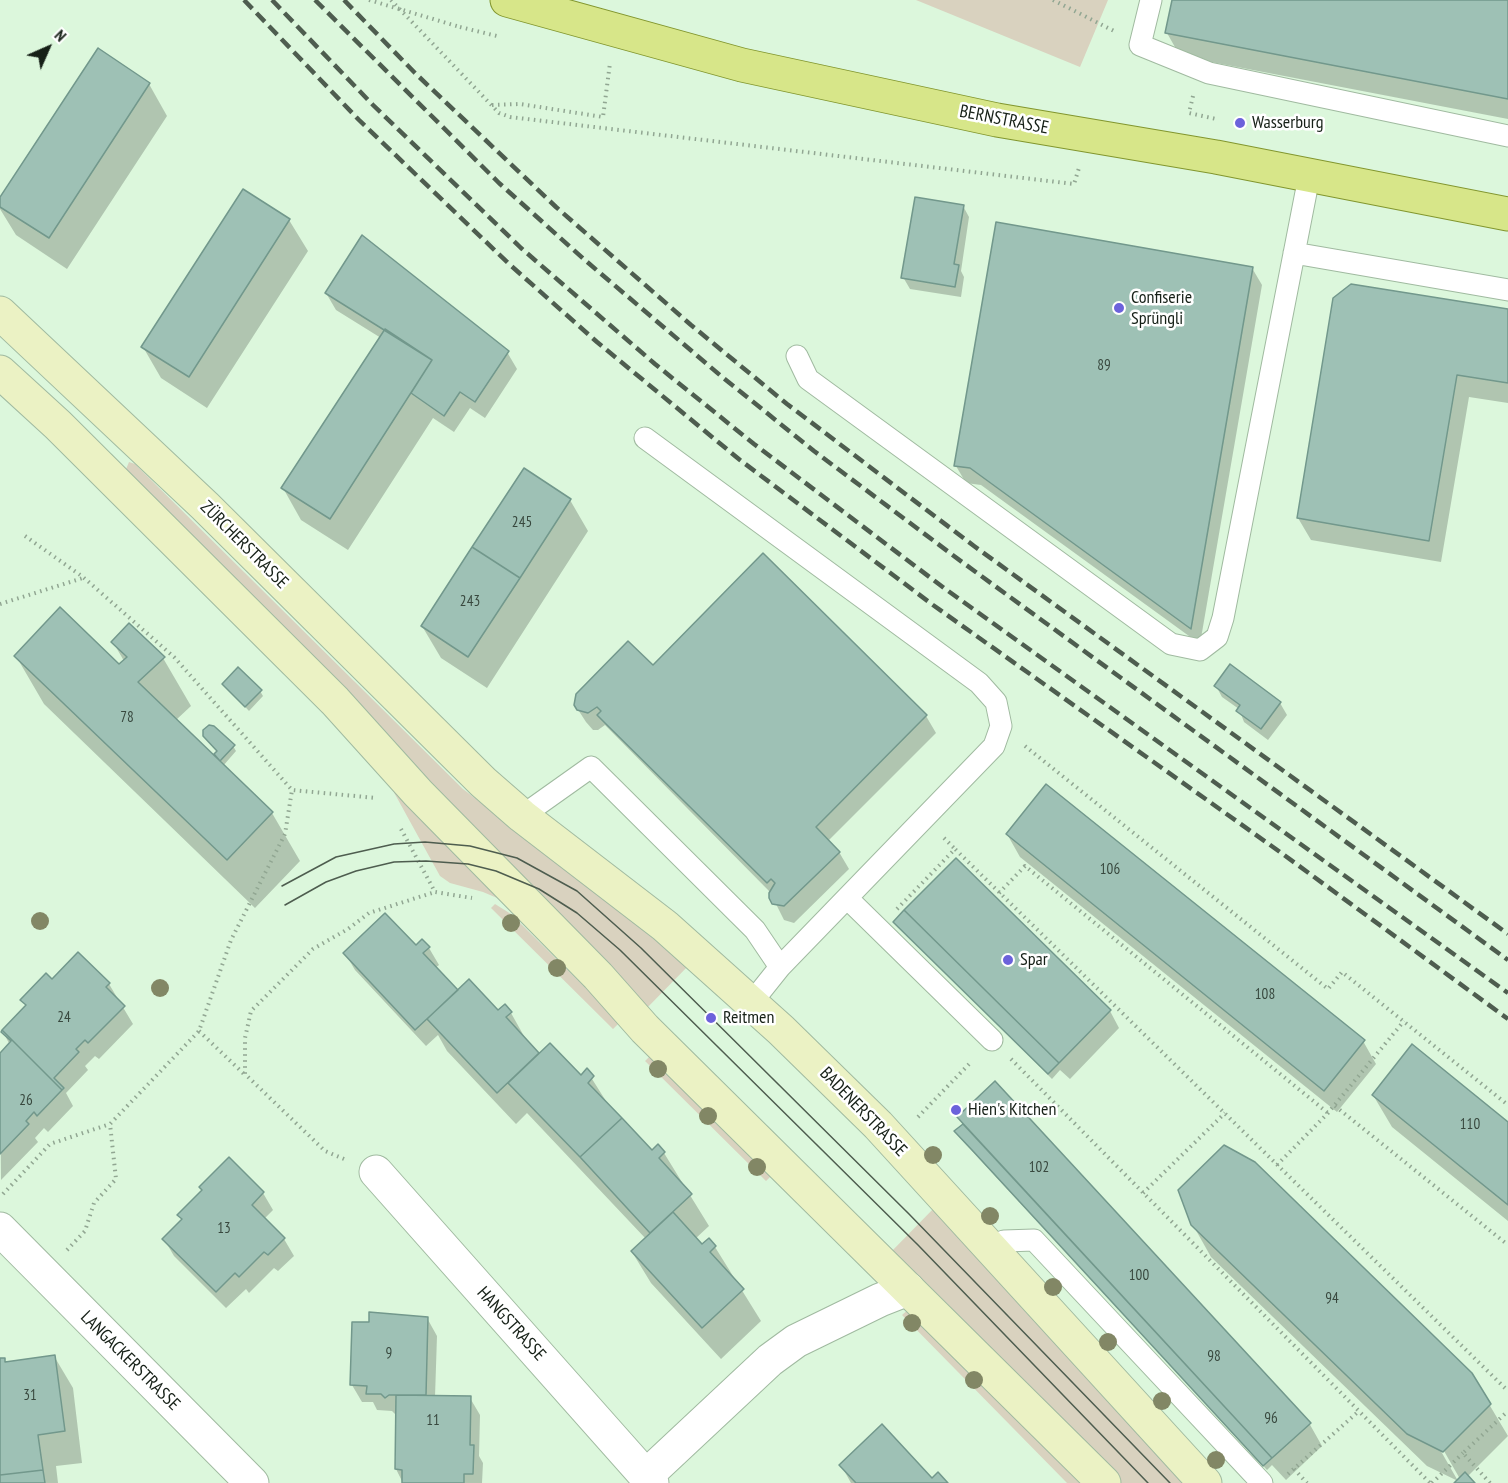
<!DOCTYPE html>
<html>
<head>
<meta charset="utf-8">
<style>
	body { margin:0 }
	#map { position:relative; width:1508px; height:1483px; overflow:hidden; background:#dcf7dc; font-family:"PT Sans Narrow",sans-serif }
	canvas { display:block }
	.north { position:absolute; left:18px; top:18px; width:60px; height:60px; -webkit-text-stroke:4px #fff; paint-order:stroke; rotate:45deg; font-size:16px; font-weight:700; line-height:24px; text-align:center; color:#162017 }
	.north::after { content:''; display:block; margin:auto; width:21px; height:27px; background:#162017; clip-path:polygon(50% 0,100% 100%,50% 72%,0 100%) }
</style>
</head>
<body>
<div id="map">
<canvas width="1508" height="1483"></canvas>
<div class="north">N</div>
</div>
<script>
const ctx = document.querySelector('canvas').getContext('2d');
ctx.lineJoin = 'round';
function paint(path, color) {
  ctx.fillStyle = color;
  ctx.fill(path, 'evenodd');
}
function toPath(rows) {
  const path = new Path2D();
  for (const r of rows) {
    path.moveTo(r[0], r[1]);
    for (let i = 2; i < r.length; i += 2) path.lineTo(r[i], r[i + 1]);
  }
  return path;
}
function strokePath(path, color, width, dash) {
  ctx.strokeStyle = color;
  ctx.lineWidth = width;
  ctx.lineCap = dash ? 'butt' : 'round';
  ctx.setLineDash(dash || []);
  ctx.stroke(path);
}
function drawText(font, color, halo, rows, align = 'center') {
  ctx.font = font + ' "PT Sans Narrow",sans-serif';
  ctx.lineWidth = 5;
  ctx.setLineDash([]);
  ctx.textBaseline = 'middle';
  ctx.strokeStyle = halo;
  ctx.fillStyle = color;
  for (const [text, x, y, turn = 0] of rows) {
    ctx.save();
    ctx.translate(x, y);
    ctx.rotate((+turn || 0) * Math.PI / 180);
    ctx.textAlign = isNaN(turn) ? turn : align;
    if (halo) ctx.strokeText(text, 0, 0);
    ctx.fillText(text, 0, 0);
    ctx.restore();
  }
}
const green = toPath([
	[916,0,1108,0,1080,67],
	[129,462,135,464,463,789,691,963,645,1010,124,474],
	[380,767,509,903,483,892,450,883,440,876],
	[495,904,511,914,620,1022,613,1029,491,908],
	[652,1054,773,1174,766,1181,645,1061],
	[936,1206,1188,1483,1121,1483,890,1253],
	[910,1308,1085,1483,1067,1483,902,1315]
]);
const shadow = toPath([
	[1173,0,1508,0,1508,119,1180,56,1167,33],
	[149,84,167,116,67,269,16,235,0,209,0,200],
	[963,206,969,217,961,271,964,277,961,297,910,289,903,277],
	[289,220,308,251,207,408,161,378,143,347],
	[1252,268,1262,285,1200,644,981,485,966,483,956,466],
	[326,293,507,352,517,369,485,418,470,408,454,432,433,418,348,550,301,520,283,488,381,338,336,310],
	[1508,312,1508,403,1469,397,1441,562,1311,540,1298,518],
	[570,500,588,531,487,688,441,658,422,626],
	[113,642,163,658,191,706,176,720,219,761,216,754,218,752,204,736,233,746,236,751,223,766,272,813,300,861,255,908,44,704,16,656,119,666,124,661],
	[1230,666,1280,703,1287,715,1268,740,1244,722,1239,709,1222,697,1216,686],
	[653,667,926,716,936,733,828,841,839,852,849,869,794,923,784,920,770,892,605,725,598,730,593,730,586,722,575,705],
	[224,684,260,691,263,696,249,711],
	[1007,834,1363,1041,1376,1064,1337,1112,1020,857],
	[895,922,1110,1011,1119,1028,1070,1079,1060,1070,1052,1079],
	[415,947,429,948,439,965,435,968,456,991,498,1012,511,1013,529,1045,539,1056,580,1077,587,1071,611,1109,652,1152,664,1153,709,1226,695,1239,702,1247,715,1247,761,1321,721,1359,651,1283,632,1252,646,1239,527,1113,516,1124,447,1051,438,1035,426,1046,355,970,345,953],
	[52,981,109,984,133,1024,99,1059,95,1056,85,1066,88,1070,66,1093,73,1106,48,1132,44,1128,35,1138,38,1142,1,1180,0,1055,10,1045,3,1032,27,1007,22,1000],
	[1373,1095,1508,1124,1508,1221,1392,1127],
	[959,1117,1309,1423,1322,1446,1286,1480,1272,1465,1267,1470,959,1137,956,1132,963,1125],
	[229,1159,263,1193,273,1210,264,1219,284,1239,294,1256,278,1271,274,1268,249,1293,246,1289,226,1308,174,1256,164,1239,182,1221,179,1215,203,1191],
	[1193,1225,1471,1374,1508,1436,1467,1477,1473,1483,1456,1483,1460,1479,1440,1444,1438,1446,1458,1481,1427,1466,1211,1257],
	[427,1318,437,1336,435,1397,470,1398,480,1415,479,1456,483,1463,482,1483,403,1483,396,1469,397,1416,392,1411,377,1410,373,1402,362,1402,352,1385],
	[54,1356,73,1388,82,1463,56,1466,58,1483,0,1483,0,1360,4,1360,6,1363],
	[841,1465,932,1480,946,1483,851,1483]
]);
const building = toPath([
	[1172,0,1508,0,1508,99,1165,33,1172,0],
	[98,48,150,83,49,238,0,207,0,197,98,48],
	[243,189,290,219,189,377,141,347,243,189],
	[915,197,964,205,954,264,959,265,955,287,901,278,915,197],
	[996,222,1253,267,1191,629,970,468,954,466,996,222],
	[362,235,509,351,475,402,460,392,444,416,411,393,432,360,325,293,362,235],
	[1351,284,1508,309,1508,383,1457,375,1429,541,1297,518,1333,298,1351,284],
	[385,329,432,360,330,519,281,488,385,329],
	[524,468,571,499,520,578,472,547,524,468],
	[472,547,520,578,468,657,421,626,472,547],
	[763,553,927,715,816,827,840,852,784,906,772,904,769,898,769,893,775,883,771,879,767,883,607,725,597,715,601,711,597,707,588,713,577,710,574,705,576,694,628,641,653,665,763,553],
	[60,607,119,664,127,657,111,642,129,623,165,657,138,682,273,812,227,860,14,656,60,607],
	[1230,664,1281,702,1261,729,1236,711,1240,705,1214,686,1230,664],
	[238,667,262,690,245,707,222,684,238,667],
	[209,725,214,726,235,745,220,761,214,754,217,751,203,736,203,730,209,725],
	[1046,784,1365,1040,1324,1091,1006,834,1046,784],
	[956,858,1111,1010,1059,1063,904,910,956,858],
	[904,910,1059,1063,1048,1074,893,922,904,910],
	[385,913,416,945,422,939,430,947,423,953,458,990,415,1030,343,953,385,913],
	[78,952,110,983,106,987,125,1006,88,1043,85,1040,76,1049,79,1052,54,1078,64,1088,62,1090,2,1030,26,1005,20,1000,46,973,52,979,78,952],
	[469,979,498,1010,505,1004,512,1012,506,1017,539,1053,497,1093,427,1019,469,979],
	[2,1030,62,1090,37,1116,34,1112,26,1121,29,1124,0,1154,0,1053,11,1041,1,1032,2,1030],
	[550,1043,581,1075,587,1068,594,1076,588,1083,622,1118,580,1157,508,1083,550,1043],
	[1412,1044,1508,1122,1508,1205,1372,1095,1412,1044],
	[995,1081,1311,1423,1272,1458,957,1117,995,1081],
	[622,1118,652,1150,658,1144,665,1152,659,1158,692,1194,650,1233,580,1157,622,1118],
	[963,1124,1272,1458,1263,1466,972,1150,954,1131,963,1124],
	[1224,1145,1255,1162,1472,1373,1491,1404,1443,1452,1407,1434,1191,1225,1178,1190,1224,1145],
	[229,1157,264,1192,252,1205,285,1238,268,1255,264,1252,239,1277,235,1273,216,1292,162,1239,182,1219,177,1215,202,1190,199,1187,229,1157],
	[673,1212,702,1244,709,1238,716,1246,710,1252,744,1289,702,1328,631,1251,673,1212],
	[369,1312,428,1317,426,1395,389,1395,385,1398,381,1394,366,1394,367,1386,350,1385,352,1322,369,1322,369,1312],
	[55,1355,65,1431,38,1435,43,1470,0,1475,0,1358,5,1358,5,1362,55,1355],
	[396,1395,471,1396,470,1445,474,1445,473,1474,464,1474,464,1483,402,1483,402,1470,395,1469,396,1395],
	[882,1424,932,1478,938,1472,948,1483,856,1483,839,1465,882,1424],
	[43,1470,45,1483,0,1483,0,1475,43,1470],
	[1465,1472,1475,1483,1454,1483,1465,1472]
]);
const path = toPath([
	[391,0,499,113,510,117,1074,184,1079,168],
	[1053,0,1114,31],
	[460,27,497,36],
	[1193,96,1189,113,1216,119],
	[492,105,520,104,603,117,610,63],
	[25,536,83,577,174,657,292,790],
	[0,604,83,578],
	[1025,746,1328,989,1342,972,1508,1105],
	[401,829,435,892,472,898],
	[944,838,955,849],
	[999,893,1025,866,1328,1113],
	[897,909,955,849,1508,1391],
	[199,1031,244,1074],
	[1011,1059,1430,1483],
	[1335,1106,1508,1245],
	[918,1117,972,1061],
	[344,1159,325,1151,245,1074,245,1038,251,1011,313,949,348,929,369,913,435,892],
	[1277,1165,1328,1113,1404,1021],
	[1143,1193,1225,1113],
	[3,1194,50,1144,110,1124],
	[67,1250,85,1231,94,1203,116,1179,110,1124,199,1031,231,940,285,834,292,790,376,798],
	[1294,1469,1307,1483],
	[1288,1474,1359,1411],
	[1432,1483,1463,1453],
	[1490,1483,1463,1453,1508,1411]
]);
const service = toPath([
	[1151,0,1140,45,1209,73,1508,136],
	[1294,253,1508,290],
	[797,356,808,379,1171,644,1200,650,1217,637,1223,618,1309,177],
	[645,438,979,683,996,702,1001,726,994,746,780,967,752,1002],
	[522,816,591,767,755,930,780,967],
	[847,898,992,1040],
	[990,1246,1004,1241,1034,1240,1262,1483]
]);
const minor = toPath([
	[376,1172,652,1483],
	[0,1229,252,1483],
	[646,1476,770,1360,796,1341,880,1300,908,1289]
]);
const secondary = toPath([
	[0,313,205,506,483,782,522,816,665,926,781,1030,878,1125,1205,1483],
	[0,372,58,425,335,701,418,793,598,976,645,1029,1104,1483]
]);
const primary = toPath([
	[507,0,742,65,997,120,1216,157,1508,214]
]);
const tram = toPath([
	[282,886,336,857,394,844,425,842,470,846,517,858,577,891,641,948,909,1214,1170,1483],
	[285,905,326,882,356,871,394,862,426,861,468,864,496,871,539,889,577,913,620,950,918,1245,1148,1483]
]);
const rail = toPath([
	[244,0,359,120,508,263,597,342,740,460,933,605,1280,852,1508,1019],
	[272,0,373,105,521,248,655,364,754,444,944,588,1508,993],
	[315,0,499,183,586,261,721,376,814,451,962,562,1508,960],
	[344,0,415,73,556,207,691,325,787,404,974,546,1508,934]
]);
const pathBridge = toPath([
	[369,0,460,27]
]);
const trees = [
	[40,921],
	[511,923],
	[557,968],
	[160,988],
	[658,1069],
	[708,1116],
	[933,1155],
	[757,1167],
	[990,1216],
	[1053,1287],
	[912,1323],
	[1108,1342],
	[974,1380],
	[1162,1401],
	[1216,1460]
];
const markers = [
	[1240,123,6,"#6c62db"],
	[1119,308,6,"#6c62db"],
	[1008,960,6,"#6c62db"],
	[711,1018,6,"#6c62db"],
	[956,1110,6,"#6c62db"]
];
const numberNames = [
	["89",1104,366],
	["245",522,523],
	["243",470,602],
	["78",127,718],
	["106",1110,870],
	["108",1265,995],
	["24",64,1018],
	["26",26,1101],
	["110",1470,1125],
	["102",1039,1168],
	["13",224,1229],
	["100",1139,1276],
	["94",1332,1299],
	["9",389,1354],
	["98",1214,1357],
	["31",30,1396],
	["96",1271,1419],
	["11",433,1421]
];
const streetNames = [
	["BERNSTRASSE",1004,120,11],
	["ZÜRCHERSTRASSE",244,545,45],
	["BADENERSTRASSE",863,1112,46],
	["HANGSTRASSE",511,1324,48],
	["LANGACKERSTRASSE",130,1361,45]
];
const poiNames = [
	["Wasserburg",1252,123],
	["Confiserie",1131,298],
	["Sprüngli",1131,319],
	["Spar",1020,960],
	["Reitmen",723,1018],
	["Hien's Kitchen",968,1110]
];
paint(green, '#d9d2bf');
paint(shadow, '#0003');
paint(building, '#9ec1b5');
strokePath(building, '#72988c', 1.5);
strokePath(service, '#a0baa0', 23);
strokePath(minor, '#a0baa0', 35);
strokePath(secondary, '#a0baa0', 35);
strokePath(primary, '#82962e', 35);
strokePath(path, '#91a692', 4, [1.5, 4.5]);
strokePath(service, '#fff', 21);
strokePath(minor, '#fff', 33);
strokePath(secondary, '#ebf2c4', 33);
strokePath(primary, '#d7e689', 33);
strokePath(tram, '#4e5d4f', 1.5);
strokePath(rail, '#4e5d4f', 4.5, [12, 6]);
strokePath(pathBridge, '#91a692', 4, [1.5, 4.5]);
ctx.fillStyle = '#828765';
for (const [x, y] of trees) {
  ctx.beginPath();
  ctx.arc(x, y, 9, 0, 2 * Math.PI);
  ctx.fill();
}
for (const [x, y, r, color] of markers) {
  const dot = new Path2D();
  dot.arc(x, y, r, 0, 2 * Math.PI);
  ctx.fillStyle = color;
  ctx.fill(dot);
  strokePath(dot, '#fff', 2);
}
drawText('15px', '#38483e', null, numberNames);
drawText('18px', '#162017', '#fff', streetNames);
drawText('18px', '#162017', '#fff', poiNames, 'left');
</script>
</body>
</html>
